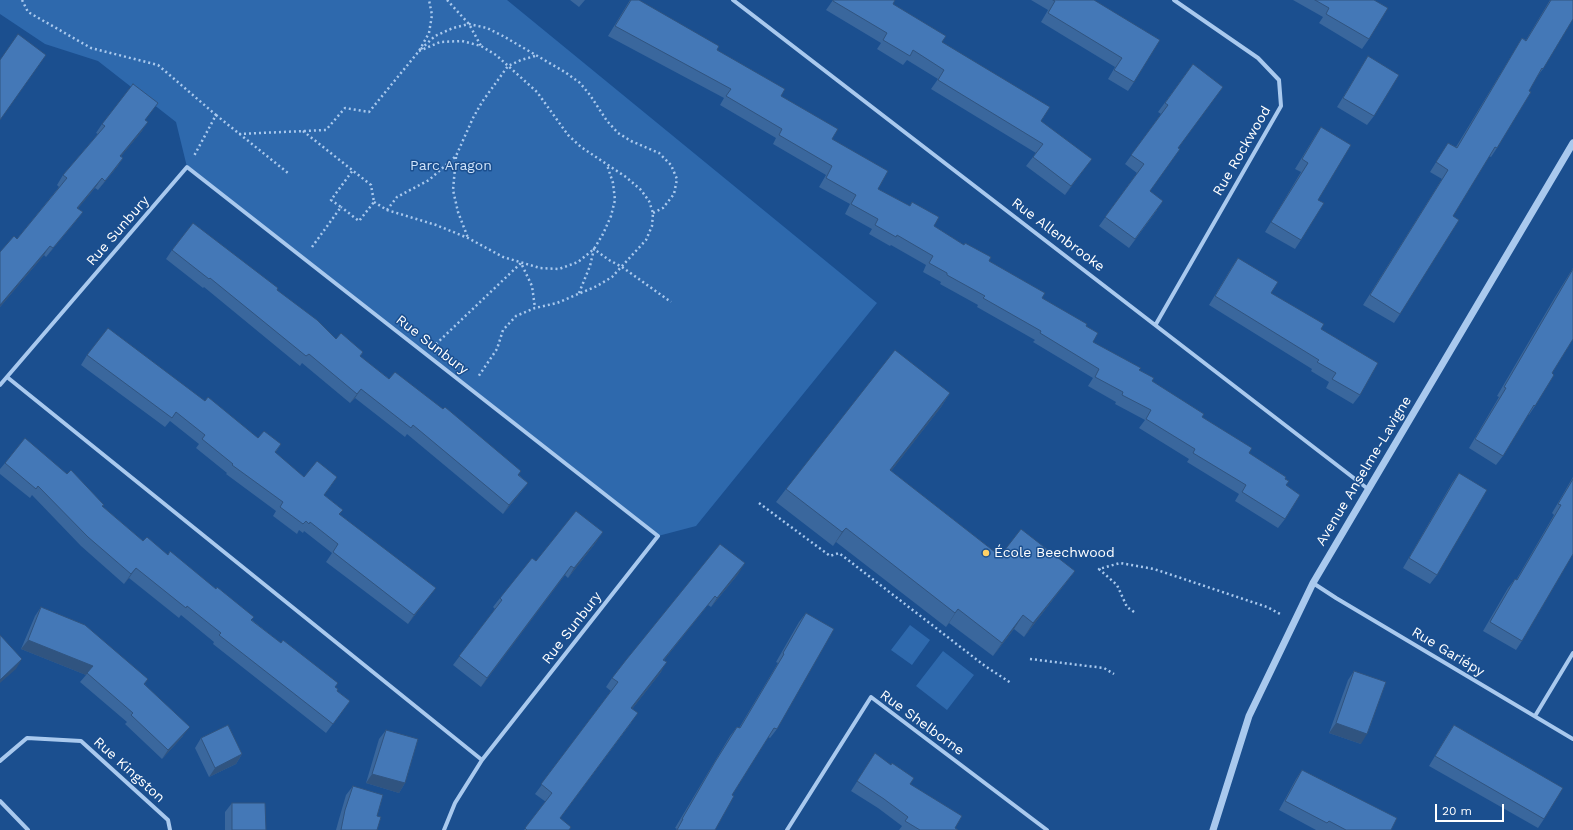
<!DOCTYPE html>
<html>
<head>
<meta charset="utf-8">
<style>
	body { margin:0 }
	#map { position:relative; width:1573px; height:830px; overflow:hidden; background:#1b4f8f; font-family:"Work Sans",sans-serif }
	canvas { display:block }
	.scale { position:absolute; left:1435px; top:804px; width:69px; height:18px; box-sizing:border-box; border:2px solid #fff; border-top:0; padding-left:5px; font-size:12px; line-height:14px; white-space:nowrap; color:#fff; -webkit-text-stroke:3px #1b4f8f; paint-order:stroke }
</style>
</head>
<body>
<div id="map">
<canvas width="1573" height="830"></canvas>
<div class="scale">20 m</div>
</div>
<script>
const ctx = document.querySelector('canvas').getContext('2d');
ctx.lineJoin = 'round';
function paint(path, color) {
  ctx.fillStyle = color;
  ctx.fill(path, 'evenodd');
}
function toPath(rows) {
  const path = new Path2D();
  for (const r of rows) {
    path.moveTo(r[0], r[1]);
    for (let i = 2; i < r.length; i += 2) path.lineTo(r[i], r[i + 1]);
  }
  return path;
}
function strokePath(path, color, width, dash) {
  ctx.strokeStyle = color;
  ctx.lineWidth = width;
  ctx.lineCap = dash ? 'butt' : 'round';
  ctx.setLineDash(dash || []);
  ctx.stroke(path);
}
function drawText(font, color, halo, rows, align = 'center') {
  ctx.font = font + ' "Work Sans",sans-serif';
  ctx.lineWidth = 3;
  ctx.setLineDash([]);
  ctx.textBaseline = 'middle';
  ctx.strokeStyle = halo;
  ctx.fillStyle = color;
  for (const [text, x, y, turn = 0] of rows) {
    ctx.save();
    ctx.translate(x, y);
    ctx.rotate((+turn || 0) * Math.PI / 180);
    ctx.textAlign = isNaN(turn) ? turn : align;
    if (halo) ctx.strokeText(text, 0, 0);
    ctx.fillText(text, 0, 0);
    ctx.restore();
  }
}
const green = toPath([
	[0,0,507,0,877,303,696,526,658,536,187,167,176,122,98,61,45,44,0,14],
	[910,625,930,640,912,665,891,650],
	[943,651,974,675,947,710,916,686]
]);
const path = toPath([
	[22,0,28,12,91,48,158,65,216,115,194,156],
	[447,0,469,24,481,46],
	[421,49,435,36,453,28,469,24,487,28,503,36,565,72,580,83,590,95,607,121,618,133,631,141,659,153,671,165,677,179,674,194,663,208,653,213],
	[419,51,440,42,462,41,481,46,496,55,537,92,568,135,581,147,626,177,641,190,649,201,653,213,652,226,646,240,612,277,597,286,557,303,535,308,516,316,503,330,497,349,478,377],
	[216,115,288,173],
	[303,131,371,185,374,202,359,221,341,207],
	[239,134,326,130,345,108,369,112,419,51,429,33,432,15,429,0],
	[456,157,453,190,458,212,468,238],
	[374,202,387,210,436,225,468,238,503,257,540,268,559,269,578,262,594,249,603,234,611,216,615,200,613,183,607,165],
	[387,210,397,197,429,180,456,156,473,118,482,102,508,66,521,60,535,56],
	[312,247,341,207,331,200,353,170],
	[579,293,590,266,594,249,609,260,622,267,671,302],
	[436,344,521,263,532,286,535,308],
	[759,503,830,556,839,553,985,666,1011,683],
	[1134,612,1127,607,1117,585,1099,569,1120,563,1154,569,1267,607,1282,615],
	[1030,659,1104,668,1114,674]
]);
const minor = toPath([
	[733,0,1368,489],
	[1156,324,1281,106,1279,80,1258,58,1174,0],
	[7,377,482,760],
	[0,385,187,167,658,536,482,760,455,803,444,830],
	[1313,583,1336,598,1573,739],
	[1535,716,1573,653],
	[0,761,27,738,81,741,168,820,170,830],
	[0,801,28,830],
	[787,830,871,697,1047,830]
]);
const tertiary = toPath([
	[1213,830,1249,716,1313,583,1573,143]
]);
const wall = toPath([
	[570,0,585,0,579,7],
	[630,0,639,0,717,50,781,96,832,139,878,189,910,206,912,202,934,226,989,261,1042,298,1086,326,1093,342,1139,370,1152,381,1202,417,1249,453,1285,479,1286,485,1285,519,1278,528,1235,501,1239,494,1187,462,1189,459,1139,428,1145,420,1115,404,1116,402,1088,386,1093,378,1033,342,1035,340,977,307,978,305,940,284,941,282,923,272,926,265,891,245,890,246,869,234,872,229,845,214,850,204,819,187,826,175,773,144,776,138,720,105,724,98,608,36],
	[833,0,895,0,893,4,942,42,1041,121,1085,168,1065,195,1026,166,1036,153,931,89,938,79,907,60,903,65,877,49,881,43,826,10],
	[1031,0,1094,0,1134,82,1128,91,1108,79,1115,67,1041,22,1048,10],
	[1293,0,1374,0,1369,39,1362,49,1319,23,1323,17],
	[1550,0,1573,0,1543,69,1536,78,1497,148,1491,157,1489,156,1453,216,1400,314,1394,323,1363,305,1442,179,1430,172,1448,143,1456,147,1516,48,1522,38,1526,40],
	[1368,56,1374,116,1367,125,1337,107,1362,66],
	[1193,64,1178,148,1150,191,1157,210,1129,248,1099,226,1137,173,1125,164,1161,114,1158,112],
	[146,120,142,131,121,156,123,158,117,167,98,190,95,188,78,208,76,221,46,257,44,255,0,307,0,252,17,239,59,187,57,185,63,175,98,134,96,133,102,124],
	[1321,127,1318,200,1301,240,1295,249,1265,232,1301,172,1295,169,1315,136],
	[172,250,277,290,336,339,363,352,360,357,519,475,528,483,521,492,503,514,407,434,405,437,355,398,350,403,302,363,300,366,204,287,203,288,166,259],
	[1238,258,1271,293,1321,329,1360,395,1353,404,1326,388,1329,382,1311,371,1312,369,1209,305,1232,267],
	[1573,268,1573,339,1552,373,1535,406,1529,415,1528,414,1503,456,1496,465,1469,448,1499,397,1497,396,1555,297],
	[87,355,205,401,258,438,281,444,275,453,304,477,337,477,324,495,343,510,339,515,429,597,408,624,326,562,332,553,304,531,303,533,299,530,297,534,273,516,276,511,226,474,227,473,196,448,199,444,170,421,165,427,81,365],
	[950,393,941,407,891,471,1000,556,1075,571,1065,584,1024,637,1014,629,993,656,949,623,946,627,836,542,833,546,776,502,786,489],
	[5,463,102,506,143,541,168,555,252,620,335,687,337,691,350,701,326,733,213,644,214,642,181,615,179,618,129,578,124,584,81,546,32,495,30,498,0,474,0,469],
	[1459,473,1437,575,1430,584,1403,568,1452,483],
	[1573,477,1573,554,1522,641,1516,650,1483,631,1508,588,1515,579,1516,580,1554,515,1552,513],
	[597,541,568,578,565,575,481,687,453,665,495,609,493,607,500,598],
	[739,573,711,607,708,605,664,660,661,672,632,709,631,723,560,818,569,830,524,830,546,802,535,794,611,691,606,687,612,678],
	[41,607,145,684,183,736,162,759,125,724,127,722,80,682,86,675,21,649,35,616],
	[806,613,777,729,770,738,768,737,732,795,715,830,676,830,677,829,675,828,709,771,730,736,737,727,739,728,778,663,776,662,799,622],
	[1354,671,1361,744,1329,733,1348,680],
	[1454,725,1544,819,1538,828,1429,766,1448,734],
	[386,730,405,783,399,793,366,783,379,739],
	[201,738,242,754,236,764,209,777,195,748],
	[875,753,910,784,955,828,958,830,899,830,902,826,878,808,851,791],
	[1302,770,1391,830,1316,830,1279,810,1296,779],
	[353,786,377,830,336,830,339,819,346,795],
	[232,803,266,830,225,830,225,812]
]);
const shadedWall = toPath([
	[148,122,142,131,114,165,120,156],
	[123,158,117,167,98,190,105,181],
	[1092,159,1085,168,1065,195,1071,186],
	[102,178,95,188,71,217,77,208],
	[83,212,76,221,46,257,53,248],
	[50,246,44,255,0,307,0,305],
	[361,389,355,398,350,403,357,394],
	[950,393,941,407,881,484,890,470],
	[528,483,521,492,503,514,509,505],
	[846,528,836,542,833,546,842,532],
	[603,532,597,541,568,578,574,568],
	[745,563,739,573,711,607,717,598],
	[571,566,565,575,481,687,487,678],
	[136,568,129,578,124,584,131,574],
	[1075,571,1065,584,1024,637,1033,623],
	[436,588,408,624,414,615],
	[715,596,708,605,657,669,663,660],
	[958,609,949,623,946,627,955,613],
	[1023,615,1014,629,993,656,1002,643],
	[28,640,93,666,86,675,21,649],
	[22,659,16,669,0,683,0,680],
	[667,662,661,672,625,718,631,708],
	[1336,723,1367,734,1361,744,1329,733],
	[190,727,183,736,162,759,168,750],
	[242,754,236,764,209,777,215,768],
	[372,774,405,783,399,793,366,783]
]);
const building = toPath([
	[631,0,639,0,719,46,717,50,785,89,781,96,838,129,832,139,888,171,878,189,910,206,912,202,939,217,934,226,964,245,965,243,991,257,989,261,1045,293,1042,298,1087,324,1086,326,1098,333,1093,342,1141,368,1139,370,1154,378,1152,381,1204,414,1202,417,1252,448,1249,453,1286,477,1285,479,1289,481,1286,485,1300,495,1285,519,1242,492,1246,485,1193,453,1195,449,1146,419,1151,410,1122,395,1123,392,1095,377,1099,369,1040,333,1041,331,983,298,985,296,947,275,947,273,929,263,933,256,897,235,896,237,875,225,878,219,851,204,856,195,826,178,832,166,779,135,782,129,726,96,731,89,615,26,631,0],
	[833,0,895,0,893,4,946,36,942,42,1050,107,1041,121,1092,159,1071,186,1033,157,1043,144,938,80,944,70,913,50,910,56,883,40,887,33,833,1,833,0],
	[1053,0,1094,0,1160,40,1134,82,1114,70,1122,58,1048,13,1055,1,1053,0],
	[1315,0,1374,0,1388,8,1369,39,1326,14,1329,8,1315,0],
	[1551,0,1573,0,1573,19,1543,69,1542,68,1529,91,1531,92,1497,148,1495,147,1453,216,1459,220,1400,314,1370,295,1448,170,1436,162,1448,143,1457,148,1522,38,1526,41,1551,0],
	[18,34,46,55,0,120,0,60,18,34],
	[1368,56,1399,75,1374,116,1343,98,1368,56],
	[1193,64,1223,87,1178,148,1180,149,1150,191,1163,201,1135,239,1105,217,1144,164,1131,155,1168,105,1165,103,1193,64],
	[133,84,158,103,145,120,148,122,120,156,123,158,105,181,102,178,77,208,83,212,53,248,50,246,0,305,0,252,14,236,17,239,67,178,63,175,105,126,102,124,133,84],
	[1321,127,1351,145,1318,200,1324,203,1301,240,1271,222,1308,163,1302,159,1321,127],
	[193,223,278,288,277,290,317,320,336,339,341,333,363,352,360,356,389,379,395,372,443,409,445,407,521,471,518,475,528,483,509,505,413,425,411,428,361,389,357,394,309,354,306,356,210,278,209,279,172,250,193,223],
	[1238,258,1278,282,1271,293,1324,324,1321,329,1378,363,1360,395,1332,379,1336,373,1317,362,1319,360,1215,296,1238,258],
	[1573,269,1573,339,1552,373,1554,375,1535,406,1534,405,1503,456,1475,439,1506,388,1504,387,1573,269],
	[108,328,205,401,208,397,258,438,264,431,281,444,275,452,304,477,317,461,337,477,324,495,343,510,339,514,436,588,414,615,333,552,338,544,310,522,309,524,306,521,303,524,280,507,283,502,232,465,233,464,202,439,205,435,176,412,172,418,87,355,108,328],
	[895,350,950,393,890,470,1000,556,1021,529,1075,571,1033,623,1023,615,1002,643,958,609,955,613,846,528,842,532,786,489,895,350],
	[25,438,67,474,71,470,104,505,102,506,143,541,147,537,168,555,170,551,216,589,217,587,254,617,251,620,281,643,283,640,338,683,335,687,338,689,337,691,350,701,333,724,219,635,221,633,187,606,186,608,136,568,131,574,88,537,38,486,36,489,5,463,25,438],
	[1459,473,1487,490,1437,575,1409,558,1459,473],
	[1573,479,1573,554,1522,641,1490,622,1515,579,1517,580,1561,505,1558,504,1573,479],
	[576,511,603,532,574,568,571,566,487,678,459,656,502,600,500,598,532,558,536,561,576,511],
	[720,544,745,563,717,598,715,596,663,660,667,662,631,708,638,713,560,818,571,827,569,830,527,830,525,828,552,793,541,784,618,682,612,678,626,660,720,544],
	[41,607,85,625,148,679,144,684,190,727,168,750,131,715,133,713,87,673,93,666,28,640,41,607],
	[806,613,834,629,777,729,774,728,732,795,734,796,715,830,677,830,683,819,682,819,715,762,737,727,740,728,784,654,783,653,806,613],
	[0,635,22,659,0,680,0,635],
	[1354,671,1386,682,1367,734,1336,723,1354,671],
	[228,725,242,754,215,768,201,738,228,725],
	[1454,725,1563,788,1544,819,1435,756,1454,725],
	[386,730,418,739,405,783,372,774,386,730],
	[875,753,891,765,892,763,914,778,910,784,962,816,955,828,958,830,920,830,905,821,908,817,884,799,857,781,875,753],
	[1302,770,1397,818,1391,830,1346,830,1329,821,1327,823,1285,801,1302,770],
	[353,786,383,795,377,816,381,817,377,830,341,830,345,810,353,786],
	[232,803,265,803,266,830,232,830,232,803]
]);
const markers = [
	[986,553,4,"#ffd166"]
];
const streetNames = [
	["Rue Rockwood",1242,151,-60],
	["Rue Sunbury",118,231,-49],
	["Rue Allenbrooke",1058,235,37],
	["Rue Sunbury",432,345,38],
	["Avenue Anselme-Lavigne",1364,471,-59],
	["Rue Sunbury",572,628,-52],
	["Rue Gariépy",1448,652,31],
	["Rue Shelborne",922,723,36],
	["Rue Kingston",129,770,42]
];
const parkNames = [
	["Parc Aragon",451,166]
];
const poiNames = [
	["École Beechwood",994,553]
];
paint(green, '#2e69ad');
strokePath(path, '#a9c9ee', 2.5, [2, 3]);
strokePath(minor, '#a9c9ee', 4);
strokePath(tertiary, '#a9c9ee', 7);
paint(wall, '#3a679d');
paint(shadedWall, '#305480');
paint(building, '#4478b7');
strokePath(building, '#305480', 1);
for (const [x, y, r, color] of markers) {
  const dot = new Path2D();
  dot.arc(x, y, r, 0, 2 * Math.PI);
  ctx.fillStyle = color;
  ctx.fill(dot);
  strokePath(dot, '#1b4f8f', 1.5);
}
drawText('14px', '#fff', '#1b4f8f', streetNames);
drawText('14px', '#cfe3fa', '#1b4f8f', parkNames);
drawText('14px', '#fff', '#1b4f8f', poiNames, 'left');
</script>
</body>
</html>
